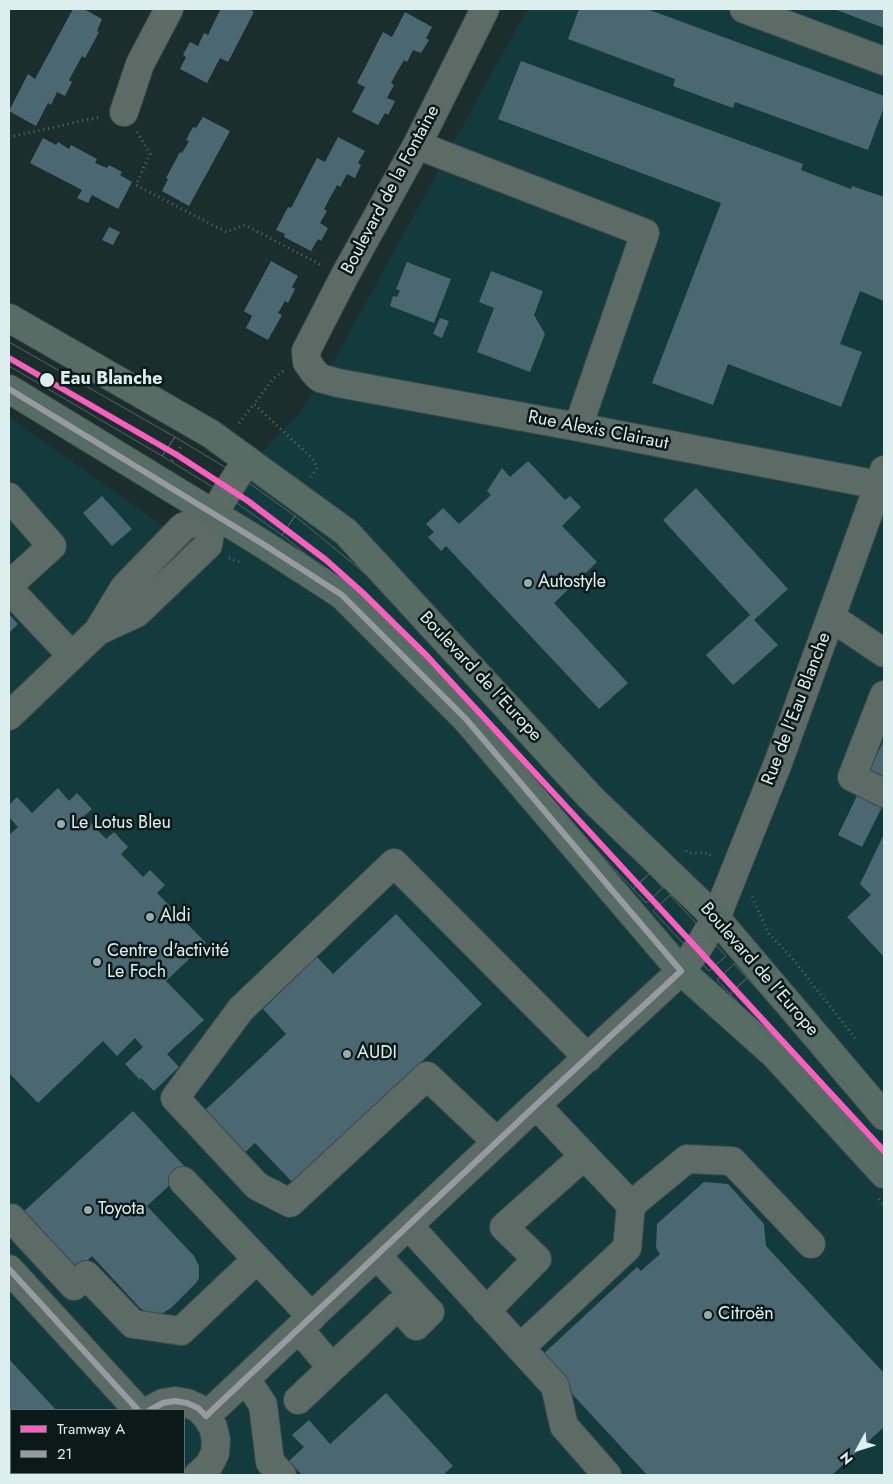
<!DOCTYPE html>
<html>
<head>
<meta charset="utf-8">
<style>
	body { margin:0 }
	#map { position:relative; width:893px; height:1484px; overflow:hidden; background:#1c2d2e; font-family:Jost,sans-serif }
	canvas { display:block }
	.frame { position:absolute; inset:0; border:10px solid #dee; pointer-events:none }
	.legend { position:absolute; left:10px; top:1409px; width:175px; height:65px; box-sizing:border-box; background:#0c1919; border:1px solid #606e6e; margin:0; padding:6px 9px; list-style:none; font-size:15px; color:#dee }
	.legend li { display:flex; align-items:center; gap:10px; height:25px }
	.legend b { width:25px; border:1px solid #606e6e }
	.north { position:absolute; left:833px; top:1424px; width:50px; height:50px; -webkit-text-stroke:4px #0c1919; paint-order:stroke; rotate:231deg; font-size:14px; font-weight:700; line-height:20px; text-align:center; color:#dee }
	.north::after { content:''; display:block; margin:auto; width:18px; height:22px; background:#dee; clip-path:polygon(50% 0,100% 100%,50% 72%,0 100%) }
</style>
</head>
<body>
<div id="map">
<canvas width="893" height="1484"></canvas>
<div class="frame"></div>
<ul class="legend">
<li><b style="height:6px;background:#f860be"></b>Tramway A</li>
<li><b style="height:6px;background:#979ba1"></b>21</li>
</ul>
<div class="north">N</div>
</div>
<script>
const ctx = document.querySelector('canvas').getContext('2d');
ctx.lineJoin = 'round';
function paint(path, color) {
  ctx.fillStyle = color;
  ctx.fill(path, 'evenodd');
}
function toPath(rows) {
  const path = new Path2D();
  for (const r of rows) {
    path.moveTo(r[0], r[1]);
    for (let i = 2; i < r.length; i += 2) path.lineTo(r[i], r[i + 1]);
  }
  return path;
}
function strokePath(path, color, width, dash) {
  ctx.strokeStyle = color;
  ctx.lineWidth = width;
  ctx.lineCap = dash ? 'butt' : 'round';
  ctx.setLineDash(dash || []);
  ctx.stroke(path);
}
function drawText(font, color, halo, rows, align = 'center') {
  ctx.font = font + ' Jost,sans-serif';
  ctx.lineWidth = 5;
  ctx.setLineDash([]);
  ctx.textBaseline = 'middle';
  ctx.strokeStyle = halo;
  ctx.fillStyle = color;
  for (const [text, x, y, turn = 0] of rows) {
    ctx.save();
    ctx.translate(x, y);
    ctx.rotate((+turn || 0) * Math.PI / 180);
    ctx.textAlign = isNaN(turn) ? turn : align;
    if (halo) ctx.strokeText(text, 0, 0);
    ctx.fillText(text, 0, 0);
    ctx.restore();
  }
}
const built = toPath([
	[527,9,884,9,884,1475,9,1475,9,417,180,538,301,411,335,359],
	[11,1410,184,1410,184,1473,11,1473]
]);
const building = toPath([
	[73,9,84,9,102,19,97,31,99,32,85,58,82,56,75,69,69,80,72,82,65,96,57,92,51,105,48,103,36,126,9,111,28,74,35,79],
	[218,9,249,9,254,12,228,62,220,58,207,83,180,69,186,57,183,55,190,42,198,46,204,33,208,35,220,10],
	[579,9,647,9,884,96,884,107,868,150,735,102,733,108,673,86,675,79,568,39],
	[834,9,884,9,884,28],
	[405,12,432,27,426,38,429,40,421,53,413,50,407,62,404,60,397,72,391,83,394,85,387,98,395,101,388,115,385,113,378,125,352,112,365,87,357,83,383,32,392,37],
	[521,61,803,164,801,170,851,189,852,186,884,197,884,301,860,291,840,344,862,352,841,407,728,364,713,405,652,383,721,203,498,119],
	[203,117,230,131,189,206,162,191,168,179,166,178,180,152,182,153,189,141,186,140,193,127,196,128],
	[338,137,365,151,358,163,361,165,355,178,347,174,340,187,337,185,324,209,327,211,320,223,328,228,321,241,318,239,311,251,284,237,285,234,276,230,288,207,291,208,317,158,325,162],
	[43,138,56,145,58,142,69,149,71,145,97,159,95,163,107,168,109,165,122,172,120,175,132,182,118,209,92,195,88,203,77,198,82,190,30,163],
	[109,227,120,232,113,245,102,240],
	[271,261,298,276,292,287,295,289,288,303,285,301,278,313,282,315,268,340,246,328,252,316,244,311],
	[407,262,451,279,434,323,390,306,393,296,397,297,400,291,396,289],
	[491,271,543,291,534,315,545,334,530,372,477,352,494,308,479,302],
	[440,318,449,321,442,338,433,334],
	[528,461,565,500,570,496,581,507,562,526,597,562,554,603,628,683,599,709,446,546,441,551,428,537,434,532,426,524,443,508,459,524,491,495,487,491,502,468,510,477],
	[696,488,788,589,754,620,778,645,733,685,706,655,750,615,663,520],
	[102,496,132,529,112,546,83,513],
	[9,614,18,624,9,633],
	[884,740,884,803,862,847,838,835],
	[58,788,69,801,77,793,92,809,84,816,106,839,114,832,128,847,121,854,143,877,150,870,165,885,157,893,206,943,166,981,204,1020,167,1054,179,1067,154,1091,141,1078,140,1080,125,1064,143,1047,135,1038,117,1056,103,1041,38,1103,9,1073,9,835,18,827,9,817,9,805,17,797,32,813],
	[884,834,884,957,847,917,871,895,860,884],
	[396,914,482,1004,294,1184,255,1143,242,1155,202,1113,286,1034,263,1009,317,957,333,974],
	[133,1111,187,1169,147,1206,194,1256,199,1266,199,1278,196,1283,171,1308,160,1315,146,1312,140,1308,92,1256,75,1272,21,1214],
	[704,1182,728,1184,764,1224,766,1246,884,1373,884,1427,832,1475,647,1475,539,1358,637,1267,641,1271,660,1254,656,1248,657,1224],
	[9,1359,56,1410,11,1410,11,1473,24,1473,22,1475,9,1475],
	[386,1393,453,1466,443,1475,302,1475,289,1461,304,1447,292,1435,309,1420,330,1444]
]);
const path = toPath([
	[137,132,150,154,136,185,226,232,245,225,321,265],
	[9,137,100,117],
	[283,371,274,378,254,404,314,460,317,468,311,477],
	[239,423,254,404],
	[172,461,182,445],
	[229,558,242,563],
	[686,851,689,853,708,853,713,857],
	[752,897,769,934,792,958,855,1038],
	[879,1199,884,1205]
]);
const minor = toPath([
	[485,9,417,145,344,277,306,351,307,362,314,372,320,378,338,383,578,427,884,486],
	[744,9,884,61],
	[124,112,140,64,169,9],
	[417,145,645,233,578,427],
	[9,497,52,546,9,585],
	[9,589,72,656],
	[832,618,884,653],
	[98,631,137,613,208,545,213,514,247,460],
	[884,695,852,777,884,793],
	[9,716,98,631,124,588,183,527,213,514],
	[536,1105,631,1205,687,1159,732,1161,811,1244],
	[497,1142,427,1076,290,1203,257,1186,175,1098,241,1009,394,863,588,1058],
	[183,1181,312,1317],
	[9,1220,11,1218,74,1286,86,1275,133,1324,181,1331,257,1259],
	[409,1226,555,1386,564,1426,607,1475],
	[9,1269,138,1410],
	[486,1311,537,1259,504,1227,584,1156],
	[520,1348,627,1248,631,1205],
	[332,1368,398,1306,416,1326,430,1312,377,1256],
	[246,1379,263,1405,270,1462,282,1475],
	[298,1400,332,1368,299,1329],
	[150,1410,163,1403,175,1401,187,1403,198,1408,206,1416,213,1427,216,1440,215,1453,209,1465,198,1475],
	[206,1416,536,1105,681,971,698,948,716,918,778,763,884,470],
	[150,1473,153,1475]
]);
const major = toPath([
	[9,318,211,434,346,532,590,797,716,918,884,1116],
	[9,389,263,544,342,595,466,719,681,971,775,1055,884,1174]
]);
const tram = toPath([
	[9,342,175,437,162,456,9,366],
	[175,437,238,475,295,516,282,535,224,494,162,456,175,437],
	[295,516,372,579,425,631,650,873,633,889,393,632,340,582,282,535,295,516],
	[650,873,663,888,646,903,633,889,650,873],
	[670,895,726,956,709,971,653,911,670,895],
	[734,964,747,978,730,994,717,980,734,964],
	[884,1128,747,978,730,994,884,1163]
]);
const bus1 = toPath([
	[9,389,263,544,342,595,466,719,681,971,536,1105,206,1416,198,1408,187,1403,175,1401,163,1403,150,1410],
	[9,1269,138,1410]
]);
const tram1 = toPath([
	[9,358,177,455,248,501,326,560,363,593,428,657,884,1151]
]);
const markers = [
	[47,380,8,"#dee"],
	[528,583,5,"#99aaab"],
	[61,824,5,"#99aaab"],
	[150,917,5,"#99aaab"],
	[97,962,5,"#99aaab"],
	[347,1054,5,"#99aaab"],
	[88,1210,5,"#99aaab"],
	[708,1315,5,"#99aaab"]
];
const streetNames = [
	["Boulevard de la Fontaine",391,190,-62],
	["Rue Alexis Clairaut",598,431,11],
	["Boulevard de l'Europe",480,677,47],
	["Rue de l'Eau Blanche",797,709,-69],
	["Boulevard de l'Europe",759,970,49]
];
const stopNames = [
	["Eau Blanche",60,380]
];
const poiNames = [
	["Autostyle",538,583],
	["Le Lotus Bleu",71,824],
	["Aldi",160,917],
	["Centre d'activité",107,952],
	["Le Foch",107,973],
	["AUDI",357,1054],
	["Toyota",98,1210],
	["Citroën",718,1315]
];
paint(built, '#133a3c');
paint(building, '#4b6872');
strokePath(minor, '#3d4a4b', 30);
strokePath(major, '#3d4a4b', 30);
strokePath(path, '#596865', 3, [1, 4]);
strokePath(minor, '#5c6b66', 28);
strokePath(major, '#586c66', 28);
strokePath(tram, '#586464', 1);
strokePath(bus1, '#979ba1', 6);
strokePath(tram1, '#f860be', 6);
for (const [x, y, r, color] of markers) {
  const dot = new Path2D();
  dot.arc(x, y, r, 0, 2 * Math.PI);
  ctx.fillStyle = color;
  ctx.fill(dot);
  strokePath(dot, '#0c1919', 2);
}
drawText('18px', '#dee', '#0c1919', streetNames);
drawText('bold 18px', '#dee', '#0c1919', stopNames, 'left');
drawText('18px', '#dee', '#0c1919', poiNames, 'left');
</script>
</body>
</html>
